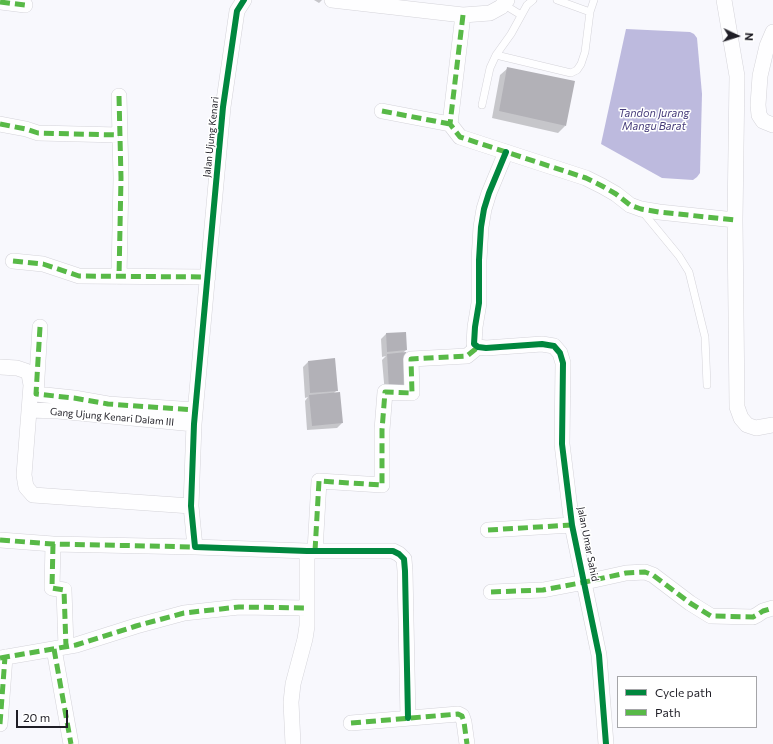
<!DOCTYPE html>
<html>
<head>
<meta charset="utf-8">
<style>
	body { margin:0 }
	#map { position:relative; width:773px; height:744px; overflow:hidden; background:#f8f8fd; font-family:Commissioner,sans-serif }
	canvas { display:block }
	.legend { position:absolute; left:617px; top:676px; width:140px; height:52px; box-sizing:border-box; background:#fff; border:1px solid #a5a5a8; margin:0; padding:5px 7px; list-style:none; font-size:12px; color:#1f1e26 }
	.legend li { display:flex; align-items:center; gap:8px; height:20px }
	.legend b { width:20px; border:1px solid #a5a5a8 }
	.north { position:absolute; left:717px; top:16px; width:40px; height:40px; -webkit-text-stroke:3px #fff; paint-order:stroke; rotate:94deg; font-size:11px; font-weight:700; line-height:16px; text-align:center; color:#1f1e26 }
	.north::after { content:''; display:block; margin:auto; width:14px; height:18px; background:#1f1e26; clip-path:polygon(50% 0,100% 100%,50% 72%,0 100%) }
	.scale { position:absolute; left:16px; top:710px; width:52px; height:18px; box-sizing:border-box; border:2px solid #1f1e26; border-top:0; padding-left:5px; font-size:12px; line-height:14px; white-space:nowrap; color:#1f1e26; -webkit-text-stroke:3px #fff; paint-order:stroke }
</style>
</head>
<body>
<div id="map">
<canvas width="773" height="744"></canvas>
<ul class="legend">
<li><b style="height:5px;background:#00873e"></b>Cycle path</li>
<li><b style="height:5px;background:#58b947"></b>Path</li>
</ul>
<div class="north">N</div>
<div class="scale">20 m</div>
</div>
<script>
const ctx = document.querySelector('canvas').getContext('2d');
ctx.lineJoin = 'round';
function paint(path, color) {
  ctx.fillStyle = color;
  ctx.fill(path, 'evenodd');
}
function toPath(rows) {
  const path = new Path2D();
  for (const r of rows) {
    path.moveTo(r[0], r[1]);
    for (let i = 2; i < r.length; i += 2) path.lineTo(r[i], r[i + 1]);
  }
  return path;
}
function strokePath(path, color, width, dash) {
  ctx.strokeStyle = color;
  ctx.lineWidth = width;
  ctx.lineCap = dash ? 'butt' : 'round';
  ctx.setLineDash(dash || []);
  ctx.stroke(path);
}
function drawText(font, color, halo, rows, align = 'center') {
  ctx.font = font + ' Commissioner,sans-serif';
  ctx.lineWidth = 3;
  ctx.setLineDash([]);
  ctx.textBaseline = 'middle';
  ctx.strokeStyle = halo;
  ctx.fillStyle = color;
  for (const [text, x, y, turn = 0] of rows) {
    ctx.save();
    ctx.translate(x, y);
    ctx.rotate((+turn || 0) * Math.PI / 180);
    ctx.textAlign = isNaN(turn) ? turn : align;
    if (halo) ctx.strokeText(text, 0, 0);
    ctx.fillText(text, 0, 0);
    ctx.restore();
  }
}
const water = toPath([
	[626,29,690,32,694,34,697,38,702,94,700,173,697,177,693,180,662,178,601,144]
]);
const shadow = toPath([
	[314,0,322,0,319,3],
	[508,68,565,126,558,133,492,118,500,75],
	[405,333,406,350,402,354,385,394,382,360,386,356,382,357,381,339,386,334],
	[308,362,337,390,334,393,342,423,337,428,307,430,305,401,308,397,305,398,303,367]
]);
const building = toPath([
	[507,67,575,81,566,126,499,111],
	[406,332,407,350,387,352,386,333],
	[406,352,409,388,389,390,387,354],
	[335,358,338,391,310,393,308,361],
	[340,392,343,423,312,426,309,395]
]);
const service = toPath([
	[533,0,527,5,511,34,496,55,571,73,577,70,581,64,585,52,590,12,594,0],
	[557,0,590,12],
	[503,4,521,15],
	[482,105,490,68,496,55],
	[642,211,679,256,689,272,705,337,707,385]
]);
const minor = toPath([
	[244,0,237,11,223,107,194,424,191,506,195,547,307,551,393,551,399,554,404,559,405,571,408,718],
	[332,0,463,15,490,13,501,7,507,0],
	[724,0,737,76,735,220,737,407,741,418,747,425,756,428,773,425],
	[0,2,25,5],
	[463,15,450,124,460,137,586,178,602,186,616,194,630,205,641,209,659,212,735,220],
	[773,32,767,46,760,76,758,105,759,115,763,121,773,125],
	[119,96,121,178,119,277],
	[382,111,450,124],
	[0,124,26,129,38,133,119,135],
	[506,152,489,193,484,209,481,227,479,260,479,303,475,327,474,344,478,347,486,348,542,344,554,346,560,353,563,363,562,444,572,525,599,655,606,744],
	[13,261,43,264,79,276,208,277],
	[40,327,36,394,74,398,108,404,195,410],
	[0,367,17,368,26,371,29,374,31,385,24,475,26,487,33,495,191,506],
	[29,410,58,411,194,424],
	[488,530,572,525],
	[0,540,53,544,195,547],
	[53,544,52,588,64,590,66,647],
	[315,551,319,481,382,485,382,430,385,392,412,393,411,359,467,356,478,347],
	[491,592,543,590,585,582,626,573,645,572,653,575,690,603,711,616,753,617,757,615,763,611,773,608],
	[54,649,71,744],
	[0,658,76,645,136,626,184,613,239,607,307,608],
	[351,723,458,714,462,716,464,722,467,744],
	[0,724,5,657],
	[293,744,291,702,293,684,305,639,307,626,307,551]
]);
const quiet = toPath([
	[0,2,25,5],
	[463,15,450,124,460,137,586,178,602,186,616,194,630,205,641,209,659,212,735,220],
	[119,96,121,178,119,277],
	[382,111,450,124],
	[0,124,26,129,38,133,119,135],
	[13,261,43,264,79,276,208,277],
	[40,327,36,394,74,398,108,404,195,410],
	[488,530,572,525],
	[0,540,53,544,195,547],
	[53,544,52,588,64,590,66,647],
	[315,551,319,481,382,485,382,430,385,392,412,393,411,359,467,356,478,347],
	[491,592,543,590,585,582,626,573,645,572,653,575,690,603,711,616,753,617,757,615,763,611,773,608],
	[54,649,71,744],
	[0,658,76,645,136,626,184,613,239,607,307,608],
	[351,723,458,714,462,716,464,722,467,744],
	[0,724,5,657]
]);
const cycleway = toPath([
	[244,0,237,11,223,107,194,424,191,506,195,547,307,551,393,551,399,554,404,559,405,571,408,718],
	[506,152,489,193,484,209,481,227,479,260,479,303,475,327,474,344,478,347,486,348,542,344,554,346,560,353,563,363,562,444,572,525,599,655,606,744]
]);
const streetNames = [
	["Jalan Ujung Kenari",211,137,-84],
	["Gang Ujung Kenari Dalam III",112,417,5],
	["Jalan Umar Sahid",588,544,79]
];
const waterNames = [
	["Tandon Jurang",654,113],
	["Mangu Barat",654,126]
];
paint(water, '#bdbade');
paint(shadow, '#0003');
paint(building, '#b2b1b7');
strokePath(service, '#d4d3d9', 8);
strokePath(minor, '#d4d3d9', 16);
strokePath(service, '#fefeff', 7);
strokePath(minor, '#fefeff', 15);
strokePath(quiet, '#58b947', 5, [10, 5]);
strokePath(cycleway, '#00873e', 6);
drawText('10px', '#1f1e26', '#fff', streetNames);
drawText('italic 11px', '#473d7a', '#fff', waterNames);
</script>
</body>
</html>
